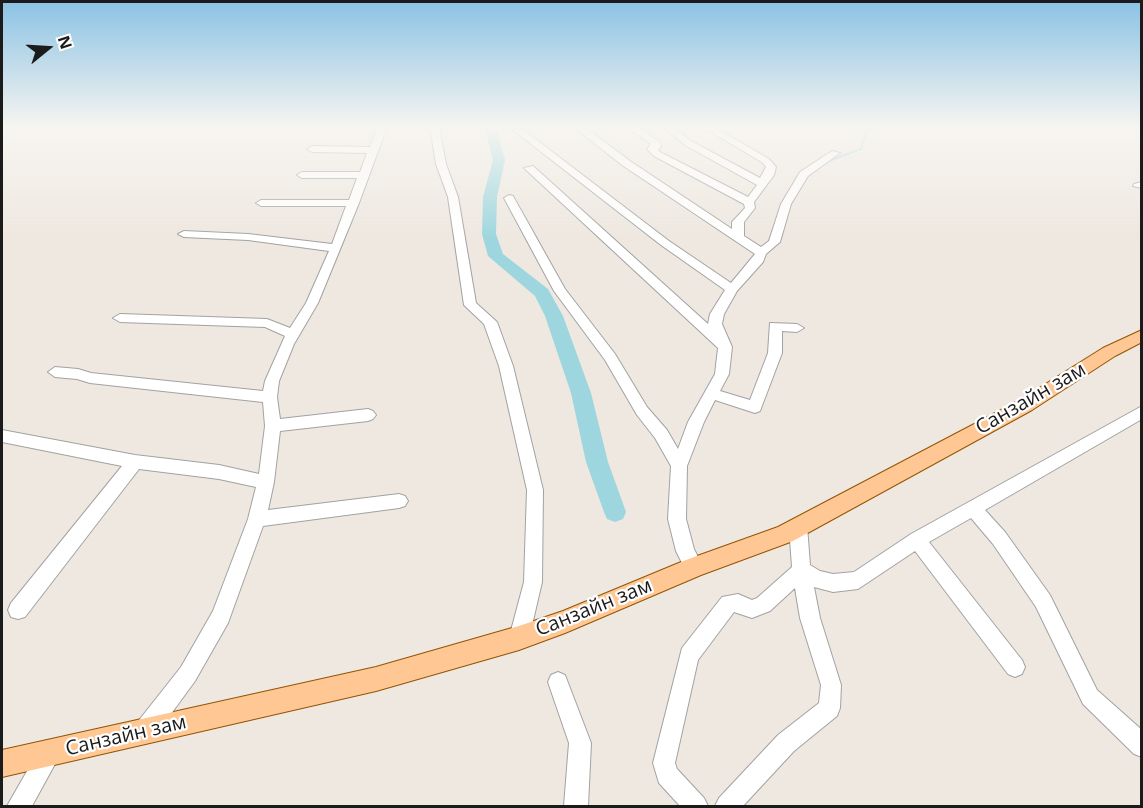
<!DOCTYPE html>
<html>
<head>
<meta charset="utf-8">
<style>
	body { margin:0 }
	#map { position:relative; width:1143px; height:808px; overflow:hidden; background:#eee8e0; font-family:"Open Sans",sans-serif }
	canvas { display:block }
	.frame { position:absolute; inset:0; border:3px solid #1b1b1b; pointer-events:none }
	.north { position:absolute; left:18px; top:18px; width:60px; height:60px; -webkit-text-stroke:4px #fff; paint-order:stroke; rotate:72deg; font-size:16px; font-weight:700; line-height:24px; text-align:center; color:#1b1b1b }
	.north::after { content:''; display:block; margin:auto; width:21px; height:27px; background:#1b1b1b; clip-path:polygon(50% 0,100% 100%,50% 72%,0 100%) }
</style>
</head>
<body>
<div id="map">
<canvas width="1143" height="808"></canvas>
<div class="frame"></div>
<div class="north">N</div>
</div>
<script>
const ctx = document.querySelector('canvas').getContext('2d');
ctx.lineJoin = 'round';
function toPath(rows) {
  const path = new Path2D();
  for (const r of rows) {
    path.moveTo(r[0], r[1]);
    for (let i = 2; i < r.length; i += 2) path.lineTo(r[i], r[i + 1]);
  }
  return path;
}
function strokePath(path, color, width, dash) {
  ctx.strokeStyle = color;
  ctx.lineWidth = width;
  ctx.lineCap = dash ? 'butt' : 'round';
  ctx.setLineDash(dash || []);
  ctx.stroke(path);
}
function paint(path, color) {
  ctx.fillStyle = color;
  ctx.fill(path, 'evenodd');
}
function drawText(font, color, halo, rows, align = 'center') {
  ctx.font = font + ' "Open Sans",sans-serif';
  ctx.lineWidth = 4.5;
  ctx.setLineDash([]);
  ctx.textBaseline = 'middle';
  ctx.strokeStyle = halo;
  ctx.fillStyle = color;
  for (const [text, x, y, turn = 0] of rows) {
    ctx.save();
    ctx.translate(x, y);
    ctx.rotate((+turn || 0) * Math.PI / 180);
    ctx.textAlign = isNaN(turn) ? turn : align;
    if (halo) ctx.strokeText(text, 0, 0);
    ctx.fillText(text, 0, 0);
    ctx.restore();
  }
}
const stream = toPath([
	[829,161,861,149,866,132,877,127]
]);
const river = toPath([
	[484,127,496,127,505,160,497,197,496,234,503,254,548,289,563,316,591,393,608,462,626,512,623,519,615,522,607,519,604,512,586,462,571,393,545,316,535,296,488,256,482,234,483,197,493,160,484,127]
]);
const minor = toPath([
	[378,127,387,127,359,203,318,303,294,344,279,381,277,397,280,419,368,409,373,411,376,415,373,419,368,421,280,431,274,482,268,510,399,494,405,496,408,501,405,506,399,508,263,526,228,623,195,681,152,740,144,743,136,740,133,732,136,724,181,667,213,611,248,519,256,487,219,479,139,469,25,617,18,619,11,617,8,610,11,603,122,466,2,442,2,430,135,455,219,465,259,474,265,426,263,402,90,383,77,379,55,377,48,372,55,367,78,369,91,373,263,391,265,381,285,336,265,327,120,322,113,318,120,314,267,319,290,328,306,303,329,251,248,240,184,237,178,234,184,231,248,234,332,244,346,206,261,206,256,203,261,200,349,200,357,178,302,178,297,175,302,172,360,172,367,153,312,152,307,149,312,146,370,147,378,127],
	[430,127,439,127,446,164,458,197,476,303,497,322,513,366,543,490,542,582,529,638,526,645,519,648,512,645,509,638,524,582,527,490,499,366,484,324,464,305,448,197,436,164,430,127],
	[574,127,585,127,630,161,732,229,732,222,745,208,744,204,654,156,647,149,651,144,626,127,637,127,659,141,661,147,658,150,660,152,748,197,757,185,685,145,663,127,674,127,691,141,760,178,766,167,763,163,703,127,714,127,769,159,776,167,774,175,754,202,755,208,744,222,744,236,761,247,769,241,781,204,800,172,832,151,840,153,808,176,791,204,780,242,766,254,763,262,737,291,724,314,722,324,732,347,729,374,720,391,750,400,768,353,770,323,797,324,804,328,797,332,782,331,782,353,760,411,755,413,715,400,704,422,687,466,686,519,694,549,703,567,701,573,694,575,687,573,676,551,668,519,671,466,655,438,637,415,605,360,554,291,504,198,509,195,513,196,565,289,615,354,647,407,667,430,678,449,688,422,715,374,718,348,524,168,533,166,708,324,710,314,725,290,661,245,513,130,521,128,669,241,731,283,755,254,622,165,574,127],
	[1142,182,1142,188,1133,186,1134,184,1142,182],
	[1142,406,1142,419,985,510,1005,532,1050,595,1097,690,1142,730,1142,757,1134,754,1083,704,1036,607,993,544,971,518,929,542,1022,660,1025,667,1022,674,1015,677,1008,674,915,551,858,589,833,592,814,587,820,618,841,685,840,708,837,716,794,751,743,806,715,806,719,798,778,735,819,703,821,685,800,618,795,588,770,611,752,618,734,612,698,660,675,763,677,769,704,798,708,806,680,806,659,783,653,763,682,648,722,597,738,594,752,600,757,598,792,567,789,526,792,521,798,518,804,521,807,526,810,565,820,571,833,574,854,572,911,534,1142,406],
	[558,672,565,675,591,743,588,806,564,806,569,743,548,682,551,675,558,672],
	[50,742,58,745,61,753,32,806,7,806,42,745,50,742]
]);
const major = toPath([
	[1142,330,1142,342,1115,356,1032,410,793,541,701,575,565,633,519,650,376,691,2,777,2,750,376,667,519,626,563,611,686,560,778,527,1020,400,1103,348,1142,330]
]);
const nearStreetnames = [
	["Санзайн зам",1031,399,-30],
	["Санзайн зам",594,608,-22],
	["Санзайн зам",126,736,-13]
];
strokePath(stream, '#9dd6de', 2);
paint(river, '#9dd6de');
strokePath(minor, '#a2a2a2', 2);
strokePath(major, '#935400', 2);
paint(minor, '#fff');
paint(major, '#ffc794');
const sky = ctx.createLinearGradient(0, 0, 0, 240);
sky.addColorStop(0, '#8ac2e4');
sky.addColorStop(0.53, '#f7f5f1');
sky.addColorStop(1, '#f7f5f100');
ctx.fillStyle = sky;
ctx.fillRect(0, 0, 1143, 240);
drawText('20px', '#1b1b1b', '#fff', nearStreetnames);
</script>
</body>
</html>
